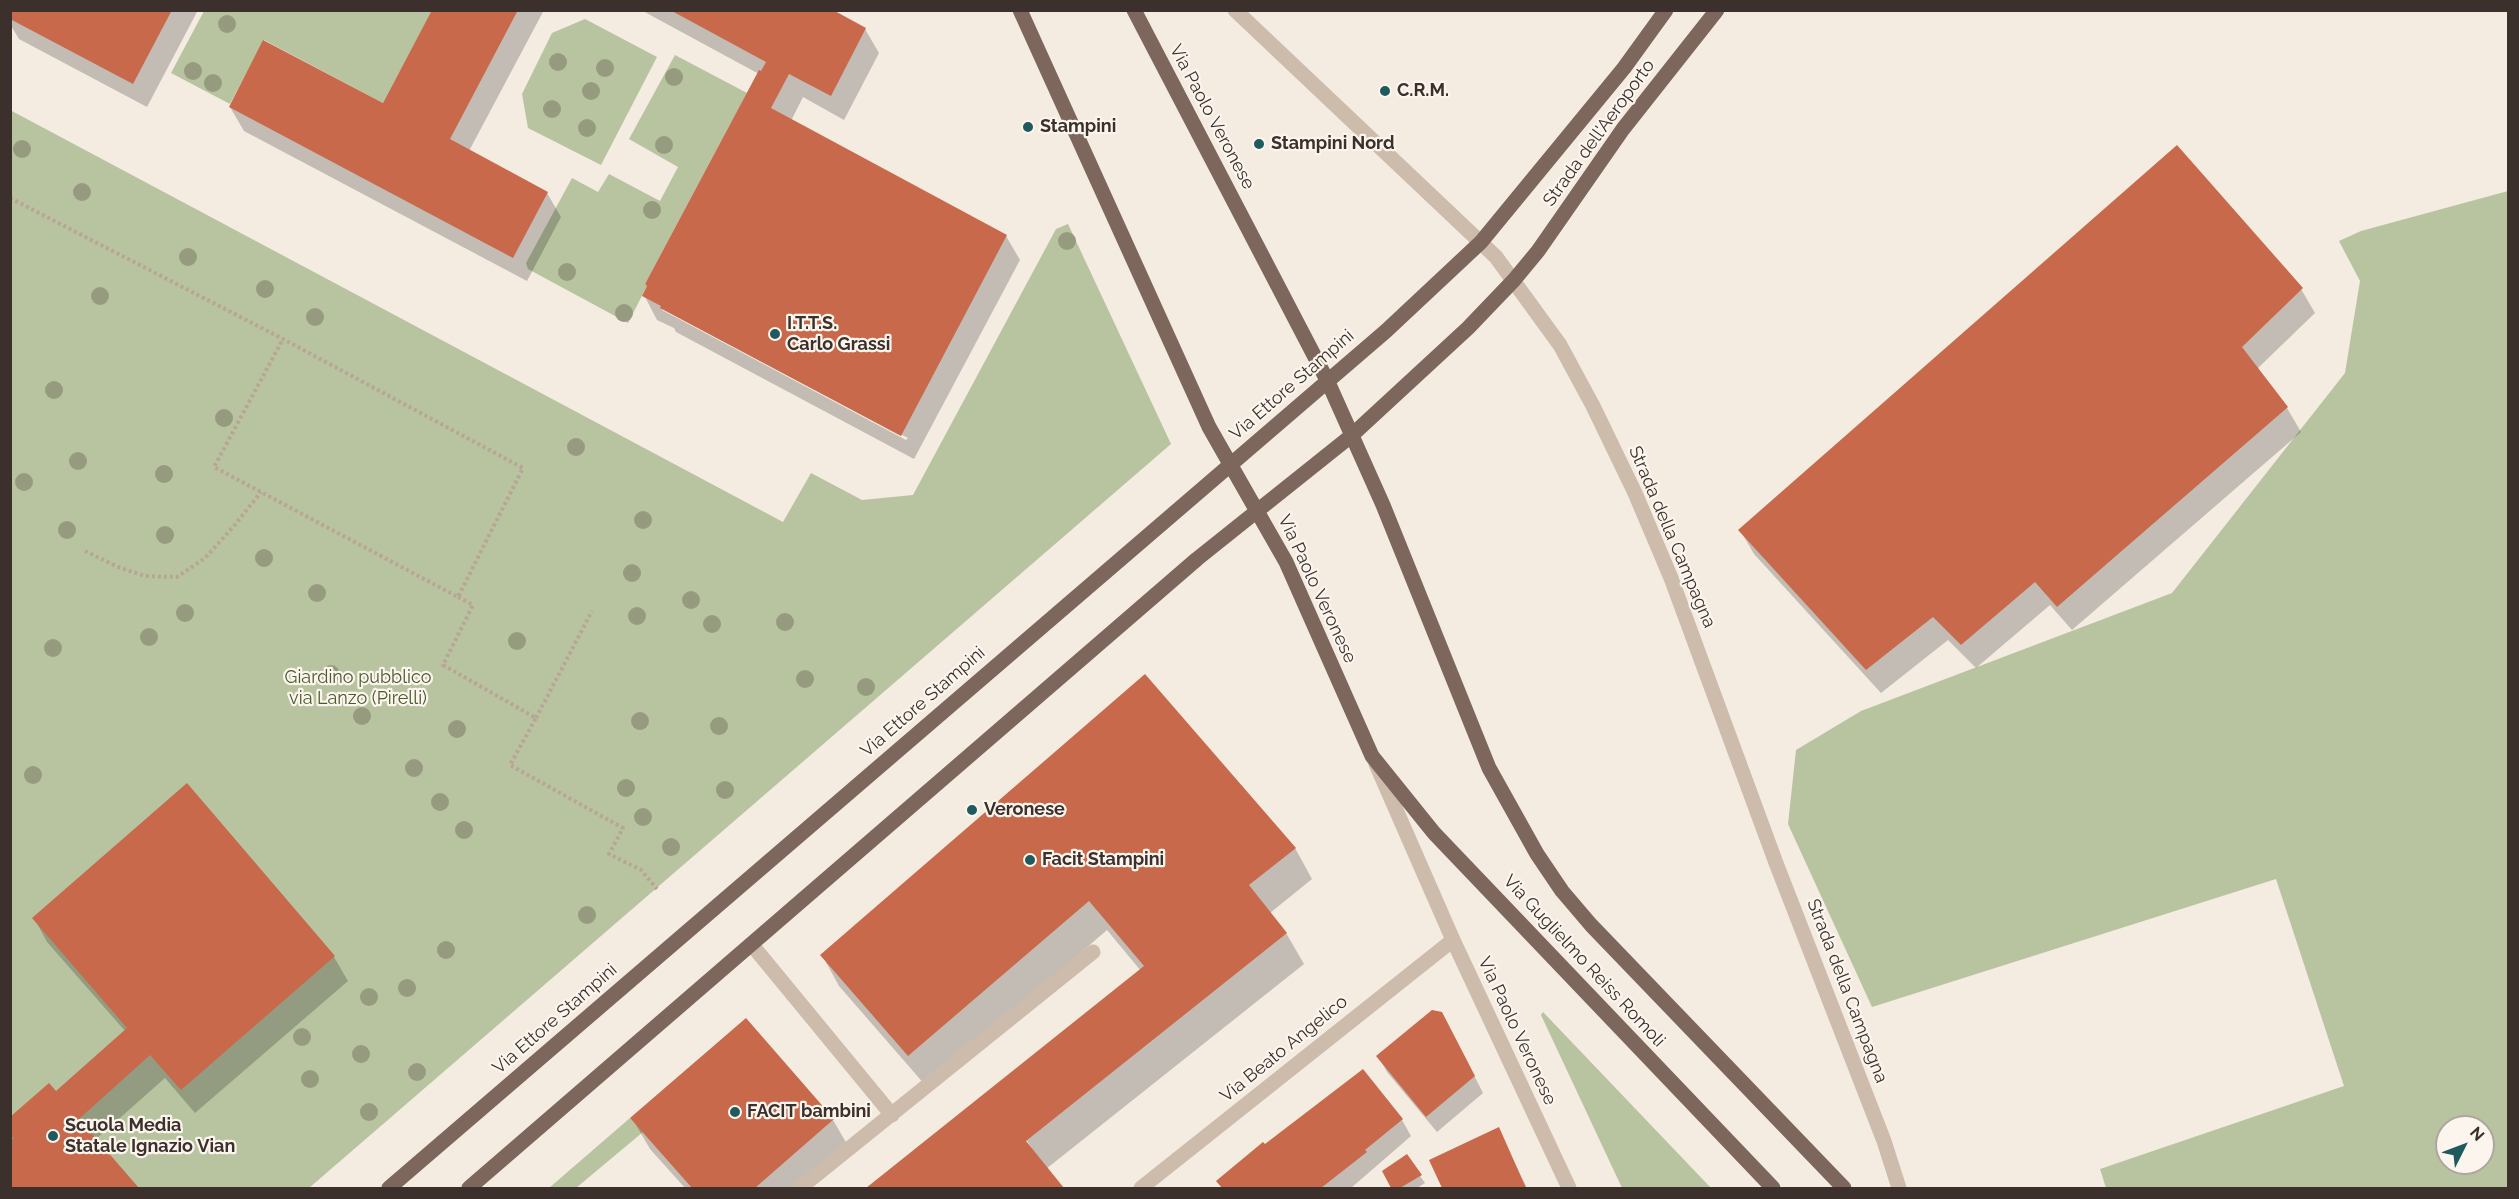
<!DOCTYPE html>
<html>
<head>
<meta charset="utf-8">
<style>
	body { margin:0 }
	#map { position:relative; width:2519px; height:1199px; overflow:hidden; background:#f4ebe1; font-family:Raleway,sans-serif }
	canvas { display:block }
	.frame { position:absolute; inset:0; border:12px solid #3b302b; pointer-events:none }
	.north { position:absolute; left:2435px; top:1115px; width:60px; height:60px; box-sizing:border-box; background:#fbf5ee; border:2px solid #aea6a0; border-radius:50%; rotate:48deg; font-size:16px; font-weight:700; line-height:24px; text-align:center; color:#3b302b }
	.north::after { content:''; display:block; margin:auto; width:21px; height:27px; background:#1f5a5e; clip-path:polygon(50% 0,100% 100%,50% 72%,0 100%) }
</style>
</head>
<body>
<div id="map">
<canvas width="2519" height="1199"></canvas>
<div class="frame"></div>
<div class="north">N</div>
</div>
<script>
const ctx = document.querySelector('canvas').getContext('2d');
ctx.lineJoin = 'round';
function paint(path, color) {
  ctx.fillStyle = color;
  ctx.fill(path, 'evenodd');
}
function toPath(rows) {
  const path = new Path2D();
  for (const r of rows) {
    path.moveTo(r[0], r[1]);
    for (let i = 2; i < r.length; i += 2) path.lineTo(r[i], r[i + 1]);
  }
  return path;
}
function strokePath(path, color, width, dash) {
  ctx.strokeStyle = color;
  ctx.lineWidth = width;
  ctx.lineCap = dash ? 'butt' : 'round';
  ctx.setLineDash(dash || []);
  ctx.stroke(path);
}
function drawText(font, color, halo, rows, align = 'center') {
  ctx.font = font + ' Raleway,sans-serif';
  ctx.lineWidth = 4.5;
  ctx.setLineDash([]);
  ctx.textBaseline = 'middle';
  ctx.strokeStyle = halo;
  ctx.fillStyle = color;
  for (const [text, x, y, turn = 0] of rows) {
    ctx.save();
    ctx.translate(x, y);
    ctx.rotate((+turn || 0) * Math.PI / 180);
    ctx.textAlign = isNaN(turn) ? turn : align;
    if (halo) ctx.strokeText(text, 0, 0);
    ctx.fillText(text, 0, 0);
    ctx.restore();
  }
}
const green = toPath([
	[204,11,432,11,383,103,264,40,230,104,171,73],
	[585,19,657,57,601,165,528,128,522,94,552,33],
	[675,55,747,93,645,284,647,286,628,323,528,269,526,263,572,178,598,192,609,174,660,201,678,167,629,139],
	[10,110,783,522,811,473,862,500,913,495,1056,229,1068,224,1171,444,309,1188,11,1188],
	[2508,191,2508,1188,2106,1188,2100,1169,2344,1086,2276,879,1872,1007,1788,824,1796,750,1861,711,2172,593,2345,373,2360,281,2339,241,2361,231],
	[2447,1127,2483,1127,2483,1163,2447,1163],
	[1543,1012,1711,1188,1622,1188,1541,1015],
	[630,1118,643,1132,576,1188,549,1188]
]);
const shadow = toPath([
	[10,10,198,10,147,107,19,39,10,24],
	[434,10,544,10,469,151,547,193,561,217,527,281,244,131,230,107,384,105],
	[641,10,830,10,865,29,879,53,844,120,803,97,791,121,1006,236,1020,260,914,459,676,332,674,328,657,320,644,295,759,74],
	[662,307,908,438,906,440,662,310],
	[2301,289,2315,313,2257,369,2287,408,2301,432,2072,630,2050,605,1976,668,1948,640,1881,693,1754,554,1740,530],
	[1295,848,1312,879,1270,913,1286,933,1304,964,1046,1169,1062,1188,869,1188,1141,971,1107,930,926,1086,839,986,822,955],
	[1023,1134,1032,1149,1021,1135],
	[34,918,334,957,348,981,195,1113,165,1078,95,1140,137,1188,10,1188,10,1143,13,1141,10,1136,10,1119,60,1098,125,1031,47,942],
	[746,1020,833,1120,851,1151,807,1188,685,1188,650,1149,632,1118],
	[1451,1030,1483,1093,1437,1132,1387,1072,1378,1056],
	[1402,1120,1411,1136,1351,1188,1222,1188,1218,1182,1265,1146],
	[1498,1129,1527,1188,1444,1188,1431,1161],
	[1384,1172,1420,1176,1425,1183,1417,1188,1393,1188]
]);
const building = toPath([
	[10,10,172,10,133,84,10,19],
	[432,10,518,10,450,139,548,192,513,258,229,107,263,40,383,103],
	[670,10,833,10,866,28,831,96,789,74,771,108,1007,235,901,436,660,308,661,306,642,296,647,286,645,284,759,70,761,71,766,62],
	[2177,145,2303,288,2242,347,2288,407,2057,607,2035,582,1961,645,1933,617,1866,670,1738,530],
	[1145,674,1296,848,1249,885,1287,933,1026,1141,1064,1188,866,1188,1144,966,1089,901,908,1056,820,955],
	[187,783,335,956,181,1090,150,1055,79,1119,139,1188,10,1188,10,1141,14,1138,10,1135,10,1117,49,1083,56,1091,127,1028,32,918],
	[1432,1010,1442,1012,1475,1076,1426,1117,1376,1056],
	[746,1018,834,1119,755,1188,692,1188,630,1118],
	[1363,1069,1403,1119,1365,1150,1367,1152,1321,1188,1222,1188,1216,1181,1263,1142,1265,1144],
	[1499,1127,1526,1188,1442,1188,1429,1160],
	[1407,1154,1422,1175,1400,1188,1391,1188,1382,1171]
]);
const path = toPath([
	[10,198,283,339,523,468,458,597,214,467,283,339],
	[85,551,118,567,145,576,177,577,205,558,234,526,261,492],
	[458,597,473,605,443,665,536,718,510,765,623,828,609,854,641,870,657,889],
	[536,718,592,611]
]);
const minor = toPath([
	[1235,10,1496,257,1560,345,1593,406,1635,493,1671,578,1776,863,1884,1141,1899,1188],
	[1376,764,1453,940,1569,1188],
	[752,945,892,1115],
	[800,1188,1093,952],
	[1141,1188,1453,940]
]);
const major = toPath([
	[1020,10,1209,427,1286,562,1372,756,1434,833,1773,1188],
	[1134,10,1328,382,1383,505,1489,768,1537,854,1562,891,1591,925,1844,1188],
	[389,1188,1386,331,1481,242,1624,68,1666,10],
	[469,1188,1197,559,1351,436,1468,328,1514,280,1538,251,1623,129,1717,10]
]);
const trees = [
	[227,24],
	[558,62],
	[605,68],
	[193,71],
	[674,77],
	[213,83],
	[591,91],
	[552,109],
	[587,128],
	[664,145],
	[22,149],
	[82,192],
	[652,210],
	[1067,241],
	[188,257],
	[567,272],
	[265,289],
	[100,296],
	[624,313],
	[315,317],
	[54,390],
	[224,418],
	[576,447],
	[78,461],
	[164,474],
	[24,482],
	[643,520],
	[67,530],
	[165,535],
	[264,558],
	[632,573],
	[317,593],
	[691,600],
	[185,613],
	[637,616],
	[785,622],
	[712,624],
	[149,637],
	[517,641],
	[53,648],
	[331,674],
	[805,679],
	[866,687],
	[362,716],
	[640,721],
	[719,726],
	[457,729],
	[414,768],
	[33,775],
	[626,788],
	[725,790],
	[440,802],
	[643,817],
	[464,830],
	[671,847],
	[587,915],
	[446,950],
	[407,988],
	[369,997],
	[302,1037],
	[361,1054],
	[417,1072],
	[310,1079],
	[369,1112]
];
const markers = [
	[1385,91,6,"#1f5a5e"],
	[1028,127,6,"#1f5a5e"],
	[1259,144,6,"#1f5a5e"],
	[775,334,6,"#1f5a5e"],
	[972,810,6,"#1f5a5e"],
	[1030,860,6,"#1f5a5e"],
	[735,1112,6,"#1f5a5e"],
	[53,1136,6,"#1f5a5e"]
];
const poiNames = [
	["C.R.M.",1397,91],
	["Stampini",1040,127],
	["Stampini Nord",1271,144],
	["I.T.T.S.",787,324],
	["Carlo Grassi",787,345],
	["Veronese",984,810],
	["Facit Stampini",1042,860],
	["FACIT bambini",747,1112],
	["Scuola Media",65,1126],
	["Statale Ignazio Vian",65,1147]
];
const streetNames = [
	["Via Paolo Veronese",1212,117,62],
	["Strada dell'Aeroporto",1599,133,-54],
	["Via Ettore Stampini",1292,385,-41],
	["Strada della Campagna",1672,537,67],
	["Via Paolo Veronese",1317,589,65],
	["Via Ettore Stampini",923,702,-41],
	["Via Guglielmo Reiss Romoli",1584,961,47],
	["Strada della Campagna",1847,991,69],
	["Via Ettore Stampini",555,1019,-41],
	["Via Paolo Veronese",1517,1031,65],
	["Via Beato Angelico",1284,1049,-39]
];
const parkNames = [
	["Giardino pubblico",358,678],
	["via Lanzo (Pirelli)",358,699]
];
paint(green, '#b8c4a0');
paint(shadow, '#0003');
paint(building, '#c8694b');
strokePath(path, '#b9a596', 4, [3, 3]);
strokePath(minor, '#cdbbac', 15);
strokePath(major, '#7d675c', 15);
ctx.fillStyle = '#969b7f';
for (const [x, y] of trees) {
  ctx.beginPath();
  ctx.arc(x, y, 9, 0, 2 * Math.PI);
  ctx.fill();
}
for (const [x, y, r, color] of markers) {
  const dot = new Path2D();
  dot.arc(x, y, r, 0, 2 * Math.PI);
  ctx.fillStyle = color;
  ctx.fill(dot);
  strokePath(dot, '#fbf5ee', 2);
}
drawText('bold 18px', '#3b302b', '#fbf5ee', poiNames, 'left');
drawText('18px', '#3b302b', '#fbf5ee', streetNames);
drawText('18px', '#4a5a2e', '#fbf5ee', parkNames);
</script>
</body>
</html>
